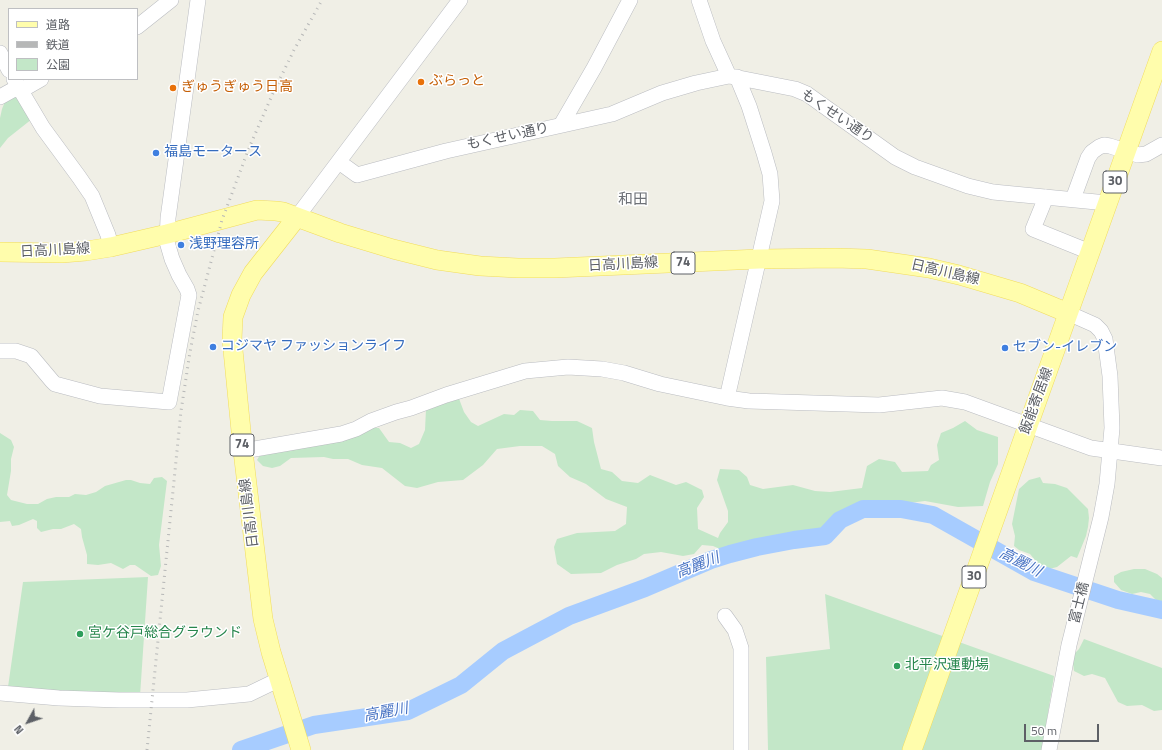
<!DOCTYPE html>
<html>
<head>
<meta charset="utf-8">
<style>
	body { margin:0 }
	#map { position:relative; width:1162px; height:750px; overflow:hidden; background:#f0efe6; font-family:"Titillium Web","Noto Sans JP",sans-serif }
	canvas { display:block }
	.legend { position:absolute; left:8px; top:8px; width:130px; height:72px; box-sizing:border-box; background:#fff; border:1px solid #bebfc2; margin:0; padding:5px 7px; list-style:none; font-size:12px; color:#5d6066 }
	.legend li { display:flex; align-items:center; gap:8px; height:20px }
	.legend b { width:20px; border:1px solid #bebfc2 }
	.north { position:absolute; left:8px; top:702px; width:40px; height:40px; -webkit-text-stroke:3px #fff; paint-order:stroke; rotate:230deg; font-size:11px; font-weight:700; line-height:16px; text-align:center; color:#5d6066 }
	.north::after { content:''; display:block; margin:auto; width:14px; height:18px; background:#5d6066; clip-path:polygon(50% 0,100% 100%,50% 72%,0 100%) }
	.scale { position:absolute; left:1024px; top:724px; width:75px; height:18px; box-sizing:border-box; border:2px solid #5d6066; border-top:0; padding-left:5px; font-size:12px; line-height:14px; white-space:nowrap; color:#5d6066; -webkit-text-stroke:3px #fff; paint-order:stroke }
</style>
</head>
<body>
<div id="map">
<canvas width="1162" height="750"></canvas>
<ul class="legend">
<li><b style="height:5px;background:#fffdac"></b>道路</li>
<li><b style="height:5px;background:#b6b7b7"></b>鉄道</li>
<li><b style="height:11px;background:#c3e7c8"></b>公園</li>
</ul>
<div class="north">N</div>
<div class="scale">50 m</div>
</div>
<script>
const ctx = document.querySelector('canvas').getContext('2d');
ctx.lineJoin = 'round';
function paint(path, color) {
  ctx.fillStyle = color;
  ctx.fill(path, 'evenodd');
}
function toPath(rows) {
  const path = new Path2D();
  for (const r of rows) {
    path.moveTo(r[0], r[1]);
    for (let i = 2; i < r.length; i += 2) path.lineTo(r[i], r[i + 1]);
  }
  return path;
}
function strokePath(path, color, width, dash) {
  ctx.strokeStyle = color;
  ctx.lineWidth = width;
  ctx.lineCap = dash ? 'butt' : 'round';
  ctx.setLineDash(dash || []);
  ctx.stroke(path);
}
function drawText(font, color, halo, rows, align = 'center') {
  ctx.font = font + ' "Titillium Web","Noto Sans JP",sans-serif';
  ctx.lineWidth = 3;
  ctx.setLineDash([]);
  ctx.textBaseline = 'middle';
  ctx.strokeStyle = halo;
  ctx.fillStyle = color;
  for (const [text, x, y, turn = 0] of rows) {
    ctx.save();
    ctx.translate(x, y);
    ctx.rotate((+turn || 0) * Math.PI / 180);
    ctx.textAlign = isNaN(turn) ? turn : align;
    if (halo) ctx.strokeText(text, 0, 0);
    ctx.fillText(text, 0, 0);
    ctx.restore();
  }
}
const green = toPath([
	[17,94,32,119,8,138,0,148,0,118,2,109,6,99],
	[458,396,464,412,471,422,478,426,504,414,514,415,520,410,533,411,540,420,552,421,577,421,592,428,594,442,601,469,612,472,622,481,638,483,650,475,676,485,686,482,702,490,704,497,697,508,698,529,718,538,720,533,728,522,728,511,717,480,720,469,739,470,747,477,750,485,763,489,793,485,815,491,830,492,862,488,867,466,879,459,895,462,902,472,928,471,931,465,939,460,937,445,941,433,953,428,965,421,977,430,998,437,998,464,990,482,983,506,958,507,925,501,909,503,877,503,863,504,850,507,836,517,828,528,812,534,805,543,794,548,787,547,772,540,753,544,735,549,720,549,713,546,702,545,694,554,683,556,661,552,644,554,636,559,617,565,601,573,571,574,557,564,554,547,557,539,577,533,615,531,626,524,627,507,606,499,586,484,570,477,558,466,555,454,542,446,520,446,497,449,483,465,463,480,438,482,417,488,405,486,382,468,362,465,348,459,333,459,324,457,291,458,280,466,272,468,263,466,257,460,260,455,361,435,370,428,379,428,389,442,400,443,411,448,419,444,425,430,426,409],
	[0,433,11,440,14,447,11,459,11,471,7,495,11,500,27,504,38,504,47,499,56,497,69,497,75,494,86,495,96,492,105,486,126,480,131,480,140,483,150,484,154,478,162,477,167,481,159,545,161,566,158,575,151,576,135,565,130,565,123,569,111,563,98,565,87,564,87,555,82,537,81,529,74,524,61,529,53,529,41,532,37,528,37,521,33,519,19,525,12,526,10,521,0,522],
	[1040,477,1043,483,1055,484,1067,488,1088,509,1089,518,1088,527,1086,536,1077,558,1071,556,1057,567,1049,569,1040,566,1030,554,1019,550,1014,546,1015,536,1012,524,1019,489,1029,480],
	[1134,569,1145,569,1157,574,1162,578,1162,601,1157,601,1150,594,1141,592,1132,594,1121,590,1114,582,1114,576,1121,572],
	[148,577,140,696,8,687,23,582],
	[825,594,1054,676,1042,750,768,750,766,657,830,649],
	[1084,639,1162,668,1162,710,1154,711,1142,705,1127,706,1118,702,1105,678,1092,674,1084,676,1074,671,1072,656,1079,649]
]);
const river = toPath([
	[241,750,314,725,408,711,461,685,503,651,569,616,645,588,711,560,730,554,757,547,794,540,825,536,840,520,863,509,901,509,933,515,1034,572,1118,600,1162,610]
]);
const minor = toPath([
	[699,0,713,41,729,76],
	[137,27,171,0],
	[0,53,9,70],
	[14,79,43,128,79,177,92,196,108,235,111,247],
	[20,91,41,79],
	[0,97,18,87],
	[561,125,594,68,630,0],
	[339,162,357,175,446,151,612,114,662,93,696,83,729,76,795,89,807,94,895,157,915,167,968,186,993,192,1107,203],
	[1046,197,1033,229,1090,252],
	[1073,199,1088,158,1092,152,1099,147,1104,145,1110,146,1138,155,1146,154,1162,145],
	[297,217,460,0],
	[0,351,16,351,31,356,52,381,55,384,100,396,169,402,189,295,187,289,179,275,172,259,167,242,168,218,198,0],
	[727,398,772,201,770,174,764,153,749,106,737,77],
	[243,451,341,434,356,429,371,421,396,412,411,408,446,395,525,371,568,367,602,369,624,373,660,384,727,398,749,401,879,405,942,398,965,402,1091,448,1162,458],
	[725,616,735,630,741,648,741,750],
	[0,693,59,698,119,700,187,700,249,694,280,679],
	[1049,750,1069,645,1101,517,1107,484,1112,428,1110,376,1105,339,1101,331,1095,325,1068,313]
]);
const major = toPath([
	[297,217,253,273,241,295,233,317,232,340,243,451,263,619,271,652,301,750],
	[0,252,62,253,86,251,111,247,167,234,257,210,276,211,283,212,340,233,393,249,437,260,480,266,518,268,555,268,759,259,835,258,867,259,929,268,959,275,1020,293,1068,313],
	[912,750,1162,51]
]);
const rail = toPath([
	[147,750,181,411,190,352,198,311,222,220,249,148,273,93,294,50,322,0]
]);
const markers = [
	[421,82,4,"#e8710a"],
	[173,88,4,"#e8710a"],
	[156,153,4,"#3f7fe0"],
	[181,245,4,"#3f7fe0"],
	[213,347,4,"#3f7fe0"],
	[1005,348,4,"#3f7fe0"],
	[80,634,4,"#2e9e5b"],
	[897,666,4,"#2e9e5b"]
];
const shields = [
	[1115,182,24],
	[683,263,24],
	[242,445,24],
	[974,577,24]
];
const shieldNames = [
	["30",1115,182],
	["74",683,263],
	["74",242,445],
	["30",974,577]
];
const foodNames = [
	["ぶらっと",429,82],
	["ぎゅうぎゅう日高",181,88]
];
const streetNames = [
	["もくせい通り",837,117,34],
	["もくせい通り",508,137,-12],
	["日高川島線",55,251,-3],
	["日高川島線",623,265,-3],
	["日高川島線",945,273,13],
	["飯能寄居線",1037,401,-70],
	["日高川島線",250,513,-97],
	["富士橋",1080,603,-76]
];
const shopNames = [
	["福島モータース",164,153],
	["浅野理容所",189,245],
	["コジマヤ ファッションライフ",221,347],
	["セブン-イレブン",1013,348]
];
const leisureNames = [
	["宮ケ谷戸総合グラウンド",88,634],
	["北平沢運動場",905,666]
];
const neighbourhoodNames = [
	["和田",633,200]
];
const waterNames = [
	["高麗川",1020,563,27],
	["高麗川",698,566,-21],
	["高麗川",386,713,-11]
];
paint(green, '#c3e7c8');
strokePath(river, '#a7ccff', 18);
strokePath(minor, '#babcc1', 16);
strokePath(major, '#f1dc5d', 20);
strokePath(minor, '#fff', 15);
strokePath(major, '#fffdac', 19);
strokePath(rail, '#b6b7b7', 3, [1, 5]);
for (const [x, y, r, color] of markers) {
  const dot = new Path2D();
  dot.arc(x, y, r, 0, 2 * Math.PI);
  ctx.fillStyle = color;
  ctx.fill(dot);
  strokePath(dot, '#fff', 1.5);
}
for (const [x, y, w] of shields) {
  const box = new Path2D();
  box.roundRect(x - w / 2, y - 11, w, 22, 3);
  ctx.fillStyle = '#fff';
  ctx.fill(box);
  strokePath(box, '#5d6066', 1);
}
drawText('bold 13px', '#5d6066', null, shieldNames);
drawText('14px', '#c56008', '#fff', foodNames, 'left');
drawText('14px', '#5d6066', '#fff', streetNames);
drawText('14px', '#366cbe', '#fff', shopNames, 'left');
drawText('14px', '#27864d', '#fff', leisureNames, 'left');
drawText('15px', '#6e7278', '#fff', neighbourhoodNames);
drawText('italic 15px', '#4873c4', '#fff', waterNames);
</script>
</body>
</html>
